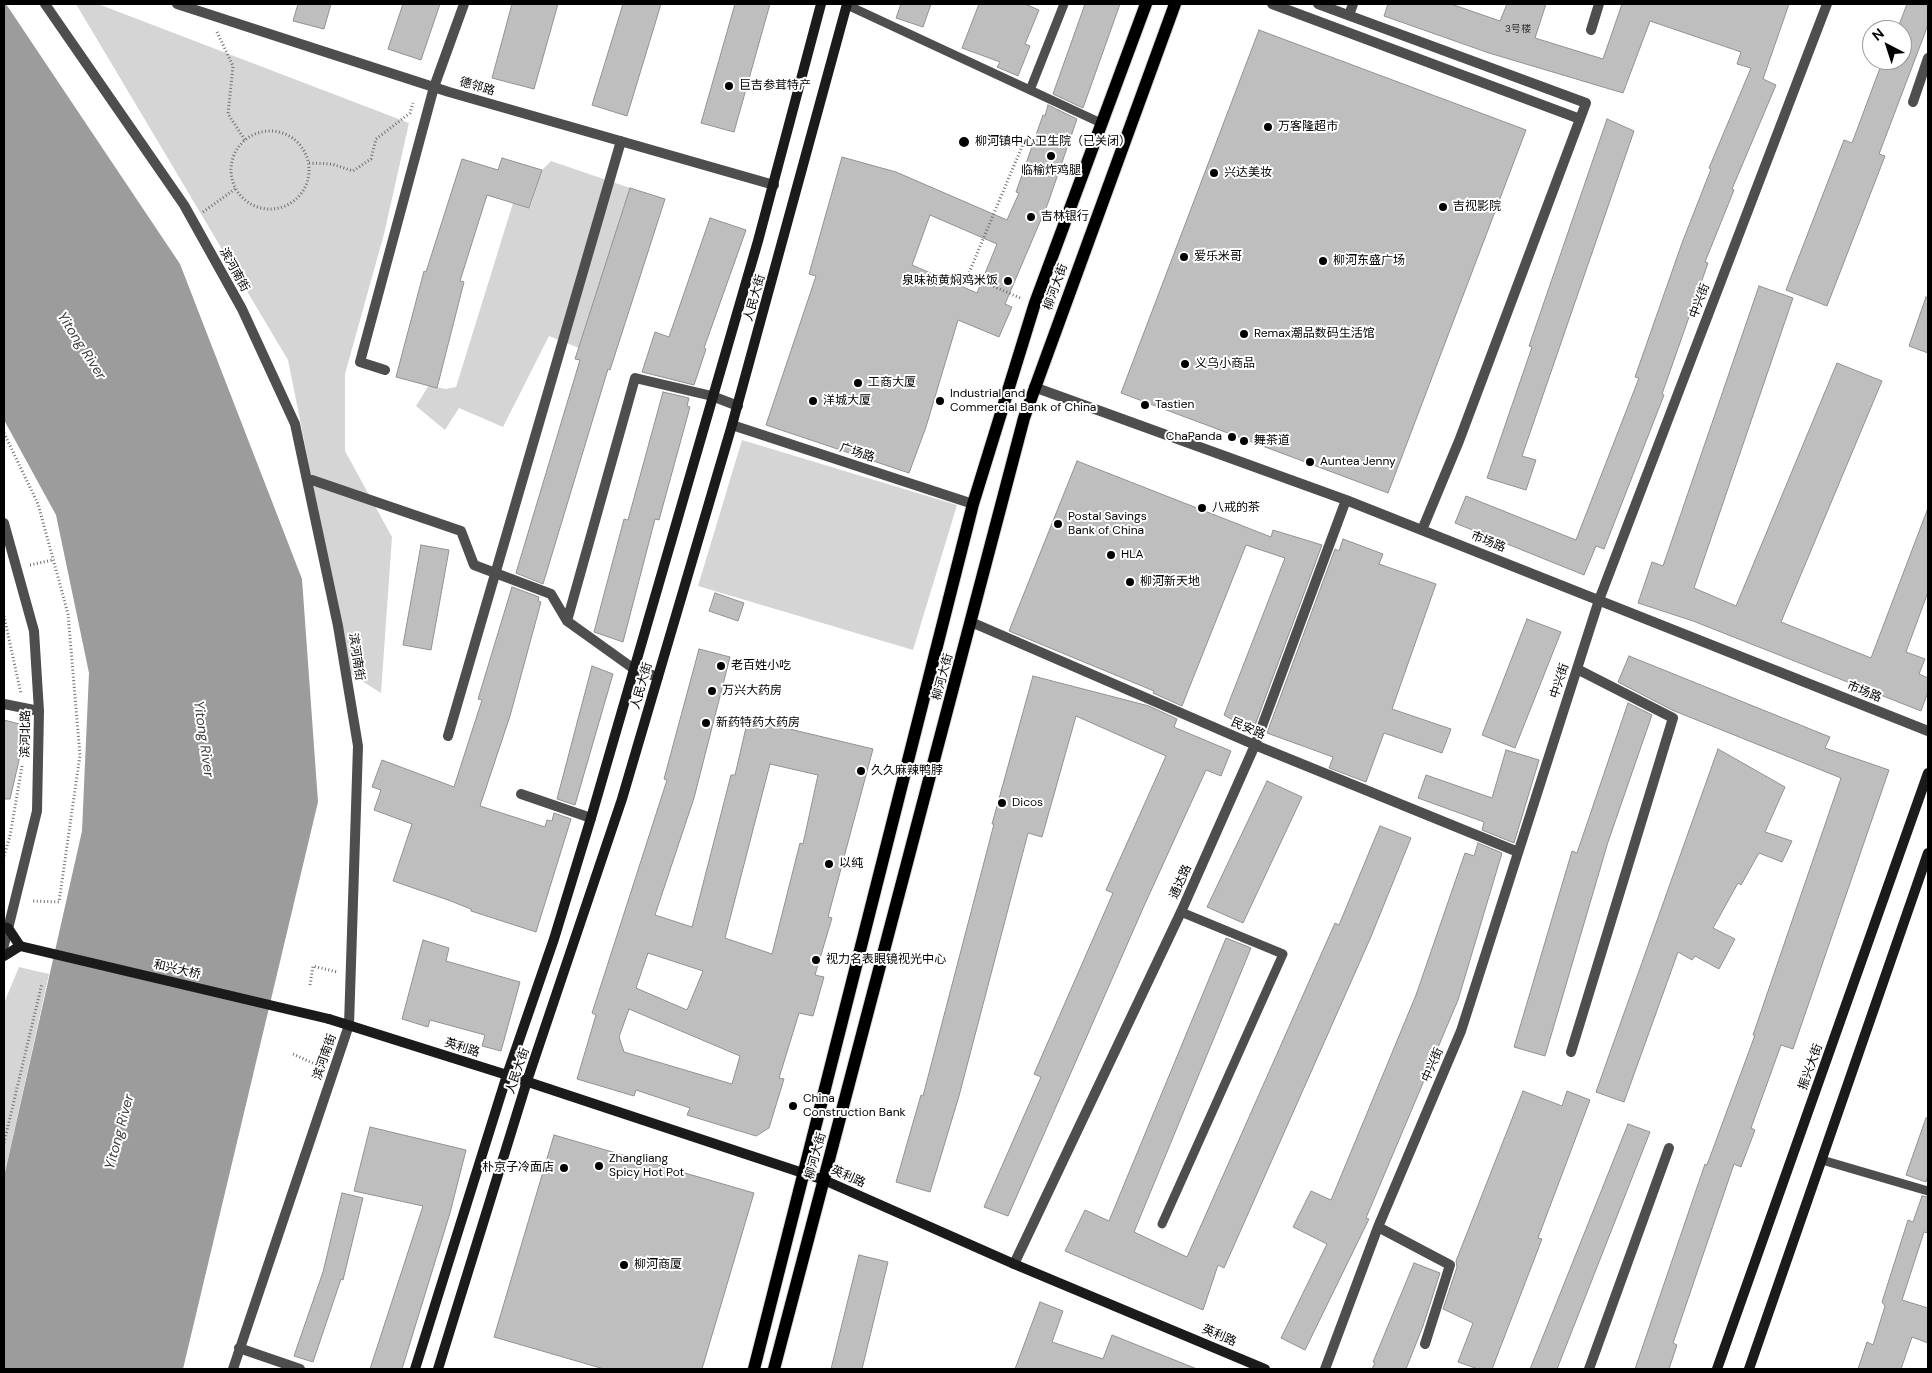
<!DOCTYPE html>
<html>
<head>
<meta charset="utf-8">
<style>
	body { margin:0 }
	#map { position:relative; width:1932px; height:1373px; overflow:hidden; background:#fff; font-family:"DM Sans",sans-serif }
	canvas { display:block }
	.frame { position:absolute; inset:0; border:5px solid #000; pointer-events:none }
	.north { position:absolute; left:1862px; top:20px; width:50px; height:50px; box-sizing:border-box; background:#fff; border:1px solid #999; border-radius:50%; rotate:320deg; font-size:14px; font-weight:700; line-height:20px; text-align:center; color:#000 }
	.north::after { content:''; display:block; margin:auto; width:18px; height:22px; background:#000; clip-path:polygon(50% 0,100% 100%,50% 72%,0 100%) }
</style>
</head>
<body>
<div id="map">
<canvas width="1932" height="1373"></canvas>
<div class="frame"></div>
<div class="north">N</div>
</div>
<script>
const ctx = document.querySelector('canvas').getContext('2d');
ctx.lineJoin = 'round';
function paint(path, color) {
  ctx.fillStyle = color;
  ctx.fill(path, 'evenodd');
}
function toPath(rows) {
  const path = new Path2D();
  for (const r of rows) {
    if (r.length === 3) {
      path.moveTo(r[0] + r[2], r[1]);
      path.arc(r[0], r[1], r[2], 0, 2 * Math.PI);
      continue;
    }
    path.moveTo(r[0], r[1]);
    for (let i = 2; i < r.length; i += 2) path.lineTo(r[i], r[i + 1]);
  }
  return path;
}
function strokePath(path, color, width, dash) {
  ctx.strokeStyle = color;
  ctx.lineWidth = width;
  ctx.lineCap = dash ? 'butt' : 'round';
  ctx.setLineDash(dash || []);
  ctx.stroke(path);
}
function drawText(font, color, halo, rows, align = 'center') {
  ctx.font = font + ' "DM Sans","Noto Sans SC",sans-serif';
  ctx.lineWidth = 4;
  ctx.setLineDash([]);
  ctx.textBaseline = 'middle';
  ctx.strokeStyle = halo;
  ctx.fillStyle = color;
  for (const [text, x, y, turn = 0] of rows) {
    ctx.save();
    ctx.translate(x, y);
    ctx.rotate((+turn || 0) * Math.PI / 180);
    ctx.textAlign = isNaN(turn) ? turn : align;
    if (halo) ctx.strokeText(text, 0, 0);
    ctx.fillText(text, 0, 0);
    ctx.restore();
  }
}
const green = toPath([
	[76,4,98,4,409,123,384,234,345,374,345,451,392,537,381,693,351,674,288,360],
	[551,161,630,188,579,348,549,336,503,427,459,408,445,430,416,406,429,385,445,389,456,387,513,203,530,208,542,170],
	[742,440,957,505,913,650,698,586],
	[19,967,49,974,4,1177,4,1003]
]);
const water = toPath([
	[4,4,6,4,180,264,302,579,318,802,183,1369,4,1369,4,1177,82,831,89,673,56,515,4,420]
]);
const building = toPath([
	[298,4,331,4,324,29,293,21,298,4],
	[403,4,440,4,421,60,388,49,403,4],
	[512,4,558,4,534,89,492,78,512,4],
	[623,4,661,4,627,116,592,105,623,4],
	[735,4,770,4,734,132,701,123,735,4],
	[901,4,931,4,923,27,896,18,901,4],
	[979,4,1025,4,1039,10,1025,44,1030,46,1018,76,997,67,1000,62,962,48,979,4],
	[1085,4,1120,4,1083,108,1053,94,1085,4],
	[1388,4,1451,4,1500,21,1507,4,1546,4,1535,38,1603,59,1622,4,1789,4,1763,79,1776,85,1732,189,1734,190,1705,262,1708,263,1662,394,1664,395,1604,549,1596,546,1584,575,1455,523,1466,496,1576,540,1639,378,1635,377,1682,243,1711,169,1709,168,1751,68,1737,64,1741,52,1650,21,1623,93,1489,53,1384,16,1388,4],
	[1907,4,1928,4,1928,25,1879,154,1885,156,1827,306,1786,290,1844,140,1852,143,1883,60,1902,60,1902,30,1897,30,1907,4],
	[1259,30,1526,130,1388,493,1121,393,1259,30],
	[1048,105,1077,119,1048,203,1005,304,1012,307,999,337,958,320,926,427,909,473,766,425,816,276,809,274,842,157,896,172,1007,220,1019,193,1016,192,1043,115,1045,116,1048,105],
	[930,215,997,244,977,293,912,265,930,215],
	[1607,119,1634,131,1522,456,1536,460,1526,490,1487,478,1532,347,1529,346,1607,119],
	[502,158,542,170,529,208,487,195,460,281,464,282,437,388,396,377,424,271,426,272,462,159,498,170,502,158],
	[630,188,665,199,610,370,608,369,543,584,516,573,580,360,575,359,630,188],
	[710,218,746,230,704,348,706,349,694,385,642,372,655,332,669,337,710,218],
	[1759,286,1793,298,1694,588,1736,606,1837,363,1882,381,1781,622,1871,658,1928,508,1928,592,1906,652,1925,659,1919,674,1928,678,1928,692,1921,711,1693,621,1638,603,1652,562,1663,566,1759,286],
	[1926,297,1928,298,1928,353,1909,346,1926,297],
	[663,392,689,398,687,406,690,407,659,520,655,519,623,642,594,632,624,519,628,520,663,392],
	[1077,461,1271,537,1273,530,1322,545,1254,728,1250,726,1249,729,1224,715,1285,558,1246,545,1182,706,1153,693,1154,691,1009,631,1077,461],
	[1343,539,1383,554,1379,564,1436,584,1392,709,1451,729,1442,753,1384,733,1366,782,1329,768,1333,757,1267,733,1335,549,1339,551,1343,539],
	[421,545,449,550,431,650,403,645,421,545],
	[512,587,539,597,538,601,541,602,510,716,480,806,545,827,547,820,552,821,554,813,571,819,536,932,471,911,471,909,448,900,393,881,412,824,374,810,381,790,372,787,382,760,454,787,482,700,478,699,512,587],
	[715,593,744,603,738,621,709,611,715,593],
	[1527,619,1561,632,1515,748,1482,735,1527,619],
	[699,649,730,657,694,798,655,915,692,927,731,775,735,775,748,719,873,749,828,917,832,918,815,975,824,977,813,1016,799,1013,779,1078,784,1079,769,1128,756,1136,687,1115,690,1108,636,1090,634,1096,577,1079,596,1015,592,1013,667,780,664,779,699,649],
	[770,764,818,775,803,844,800,843,772,954,725,938,770,764],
	[648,953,703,971,687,1010,636,988,648,953],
	[629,1009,740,1056,732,1084,624,1052,619,1037,629,1009],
	[1629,656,1830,737,1825,748,1889,770,1793,1049,1781,1045,1751,1128,1755,1130,1741,1167,1734,1164,1673,1343,1677,1345,1669,1369,1635,1369,1705,1164,1707,1165,1755,1035,1753,1035,1841,778,1672,710,1618,682,1629,656],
	[592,666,613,674,575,805,557,799,592,666],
	[1033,676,1149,706,1177,719,1174,727,1176,728,1231,751,1221,776,1206,770,1144,906,1008,1216,984,1207,1041,1077,1034,1074,1113,893,1106,890,1166,756,1076,716,1042,837,1028,833,959,1096,930,1192,896,1182,921,1095,923,1096,994,824,992,824,1033,676],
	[1628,703,1652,715,1608,842,1545,1056,1514,1047,1572,851,1577,853,1628,703],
	[4,720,27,726,10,799,4,799,4,720],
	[1718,749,1785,787,1765,832,1792,841,1782,862,1759,853,1741,885,1738,883,1713,928,1735,939,1719,969,1695,956,1692,960,1678,952,1624,1102,1596,1092,1718,749],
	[1506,750,1539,760,1514,843,1482,830,1484,822,1418,798,1426,775,1492,798,1506,750],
	[1267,781,1302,797,1243,923,1207,907,1267,781],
	[1380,826,1411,838,1370,939,1224,1268,1218,1265,1203,1310,1065,1251,1085,1210,1109,1221,1226,938,1251,948,1134,1232,1187,1257,1335,923,1339,925,1380,826],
	[1478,843,1502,853,1458,1000,1366,1218,1369,1219,1305,1350,1281,1338,1327,1244,1293,1227,1311,1191,1331,1200,1416,995,1465,853,1474,856,1478,843],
	[423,940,449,948,446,961,520,982,501,1051,482,1046,485,1035,430,1020,428,1027,402,1019,423,940],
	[1523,1091,1562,1106,1567,1091,1590,1100,1538,1238,1542,1239,1492,1369,1478,1369,1458,1362,1473,1323,1443,1309,1457,1267,1456,1261,1523,1091],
	[1926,1118,1928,1118,1928,1174,1926,1182,1906,1175,1926,1118],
	[1628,1124,1650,1132,1557,1369,1530,1369,1628,1124],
	[370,1127,466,1150,450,1213,402,1369,370,1369,423,1206,354,1191,370,1127],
	[554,1135,754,1193,702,1369,604,1369,494,1337,554,1135],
	[342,1193,363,1198,343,1280,341,1279,313,1362,294,1356,323,1272,342,1193],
	[1922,1196,1928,1197,1928,1233,1924,1232,1902,1300,1928,1308,1928,1343,1912,1337,1901,1369,1858,1369,1867,1342,1873,1345,1885,1306,1882,1302,1908,1220,1913,1222,1922,1196],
	[859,1255,888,1262,862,1369,831,1369,859,1255],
	[1414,1263,1440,1273,1423,1326,1406,1369,1372,1369,1375,1363,1373,1362,1414,1263],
	[1040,1302,1063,1311,1052,1342,1103,1359,1112,1335,1197,1369,1015,1369,1040,1302]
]);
const path = toPath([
	[217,32,233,66,228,114,245,140],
	[270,170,39],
	[309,163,332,164,353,171,371,159,376,139,410,113,413,103],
	[203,212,235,189],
	[1020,298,968,275,1026,137],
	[4,433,38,504,68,614,80,755,59,902,31,901],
	[30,565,53,560],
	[4,616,21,694],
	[4,856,10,836,22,766],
	[310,985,313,966,337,972],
	[293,1054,319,1066,320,1063],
	[4,1143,42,983]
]);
const lane = toPath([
	[847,5,1101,123],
	[1030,90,1064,4],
	[1822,1160,1928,1191],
	[1162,1224,1283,954,1181,912]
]);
const street = toPath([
	[45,4,184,205,242,309,295,424,338,626,358,746,349,1025,233,1369],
	[177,4,449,92,774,185],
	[1272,4,1580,119],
	[1318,4,1586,103,1459,441,1422,530],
	[1349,15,1353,4],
	[1591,30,1599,4],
	[1913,102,1928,58],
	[385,370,360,362,434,87,464,4],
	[1034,387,1346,500,1928,731],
	[732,425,973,504],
	[312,480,461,531,474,565,551,594,567,621,634,669,658,677],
	[4,523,34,631,39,711,37,811,4,945],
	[567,621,635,378,712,396,738,406],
	[971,622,1255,745,1518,852],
	[4,704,39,711],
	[448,736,621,141],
	[521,794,591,818],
	[1571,1052,1673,718,1577,669],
	[1378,1227,1450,1265,1425,1344],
	[1014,1264,1181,912,1255,745,1346,500],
	[239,1348,300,1369],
	[1325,1369,1378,1227,1461,1031,1599,600,1827,4],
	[1589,1369,1669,1148]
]);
const secondary = toPath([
	[4,927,8,928,20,946,4,956],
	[329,1019,507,1075,824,1180,1014,1264,1265,1369],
	[415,1369,507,1075,554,939,591,818,758,241,821,4],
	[438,1369,527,1081,622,799,732,425,847,4],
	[1717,1369,1928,773],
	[1749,1369,1928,853]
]);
const primary = toPath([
	[754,1369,973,504,1035,303,1146,4],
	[774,1369,1024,418,1175,4]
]);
const secondaryBridge = toPath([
	[20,946,329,1019]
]);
const markers = [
	[729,86,5,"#000"],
	[1268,127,5,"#000"],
	[964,142,6,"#000"],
	[1051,156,5,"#000"],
	[1214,173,5,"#000"],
	[1443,207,5,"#000"],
	[1031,217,5,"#000"],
	[1184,257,5,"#000"],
	[1323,261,5,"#000"],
	[1008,281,5,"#000"],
	[1244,334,5,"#000"],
	[1185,364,5,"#000"],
	[858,383,5,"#000"],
	[813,401,5,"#000"],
	[940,401,5,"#000"],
	[1145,405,5,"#000"],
	[1232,437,5,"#000"],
	[1244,441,5,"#000"],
	[1310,462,5,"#000"],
	[1202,508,5,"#000"],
	[1058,524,5,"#000"],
	[1111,555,5,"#000"],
	[1130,582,5,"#000"],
	[721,666,5,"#000"],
	[712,691,5,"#000"],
	[706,723,5,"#000"],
	[861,771,5,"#000"],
	[1002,803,5,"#000"],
	[829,864,5,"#000"],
	[816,960,5,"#000"],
	[793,1106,5,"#000"],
	[599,1166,5,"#000"],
	[564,1168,5,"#000"],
	[624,1265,5,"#000"]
];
const numberNames = [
	["3号楼",1518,29]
];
const poiNames = [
	["巨吉参茸特产",739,86],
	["万客隆超市",1278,127],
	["柳河镇中心卫生院（已关闭）",975,142],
	["临榆炸鸡腿",1051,171,"center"],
	["兴达美妆",1224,173],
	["吉视影院",1453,207],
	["吉林银行",1041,217],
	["爱乐米哥",1194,257],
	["柳河东盛广场",1333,261],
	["泉味祯黄焖鸡米饭",998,281,"right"],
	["Remax潮品数码生活馆",1254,334],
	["义乌小商品",1195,364],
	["工商大厦",868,383],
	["Industrial and",950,394],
	["Commercial Bank of China",950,408],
	["洋城大厦",823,401],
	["Tastien",1155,405],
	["ChaPanda",1222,437,"right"],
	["舞茶道",1254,441],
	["Auntea Jenny",1320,462],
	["八戒的茶",1212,508],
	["Postal Savings",1068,517],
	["Bank of China",1068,531],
	["HLA",1121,555],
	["柳河新天地",1140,582],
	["老百姓小吃",731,666],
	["万兴大药房",722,691],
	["新药特药大药房",716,723],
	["久久麻辣鸭脖",871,771],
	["Dicos",1012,803],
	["以纯",839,864],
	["视力名表眼镜视光中心",826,960],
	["China",803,1099],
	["Construction Bank",803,1113],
	["Zhangliang",609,1159],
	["Spicy Hot Pot",609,1173],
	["朴京子冷面店",554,1168,"right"],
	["柳河商厦",634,1265]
];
const streetNames = [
	["德邻路",477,87,16],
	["滨河南街",234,270,61],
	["柳河大街",1056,287,-70],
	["人民大街",755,298,-74],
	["中兴街",1700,301,-69],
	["广场路",857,453,18],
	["市场路",1488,542,22],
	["滨河南街",356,657,81],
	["柳河大街",943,677,-75],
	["中兴街",1560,681,-72],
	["人民大街",642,686,-74],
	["市场路",1864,692,22],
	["民安路",1248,729,23],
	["滨河北路",26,734,-89],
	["通达路",1181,882,-66],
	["和兴大桥",177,970,13],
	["英利路",462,1048,18],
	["滨河南街",325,1057,-71],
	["中兴街",1433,1065,-67],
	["振兴大街",1811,1067,-70],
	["人民大街",518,1071,-71],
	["柳河大街",816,1156,-74],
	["英利路",848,1177,24],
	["英利路",1219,1336,23]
];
const waterNames = [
	["Yitong River",81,346,57],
	["Yitong River",203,739,82],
	["Yitong River",120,1132,-75]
];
paint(green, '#d5d5d5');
paint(water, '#9c9c9c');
paint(building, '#bebebe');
strokePath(building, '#929292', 1);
strokePath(primary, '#dbdbdb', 14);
strokePath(path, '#707070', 3, [1, 2.5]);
strokePath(lane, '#4e4e4e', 9);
strokePath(street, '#4e4e4e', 10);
strokePath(secondary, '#1b1b1b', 10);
strokePath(primary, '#000', 12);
strokePath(secondaryBridge, '#1b1b1b', 10);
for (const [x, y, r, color] of markers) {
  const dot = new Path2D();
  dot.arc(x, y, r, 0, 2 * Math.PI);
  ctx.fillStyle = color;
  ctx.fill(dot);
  strokePath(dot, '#fff', 2);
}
drawText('10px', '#303030', null, numberNames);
drawText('12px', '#000', '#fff', poiNames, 'left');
drawText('12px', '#000', '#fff', streetNames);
drawText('italic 14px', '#3d3d3d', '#fff', waterNames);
</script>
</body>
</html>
